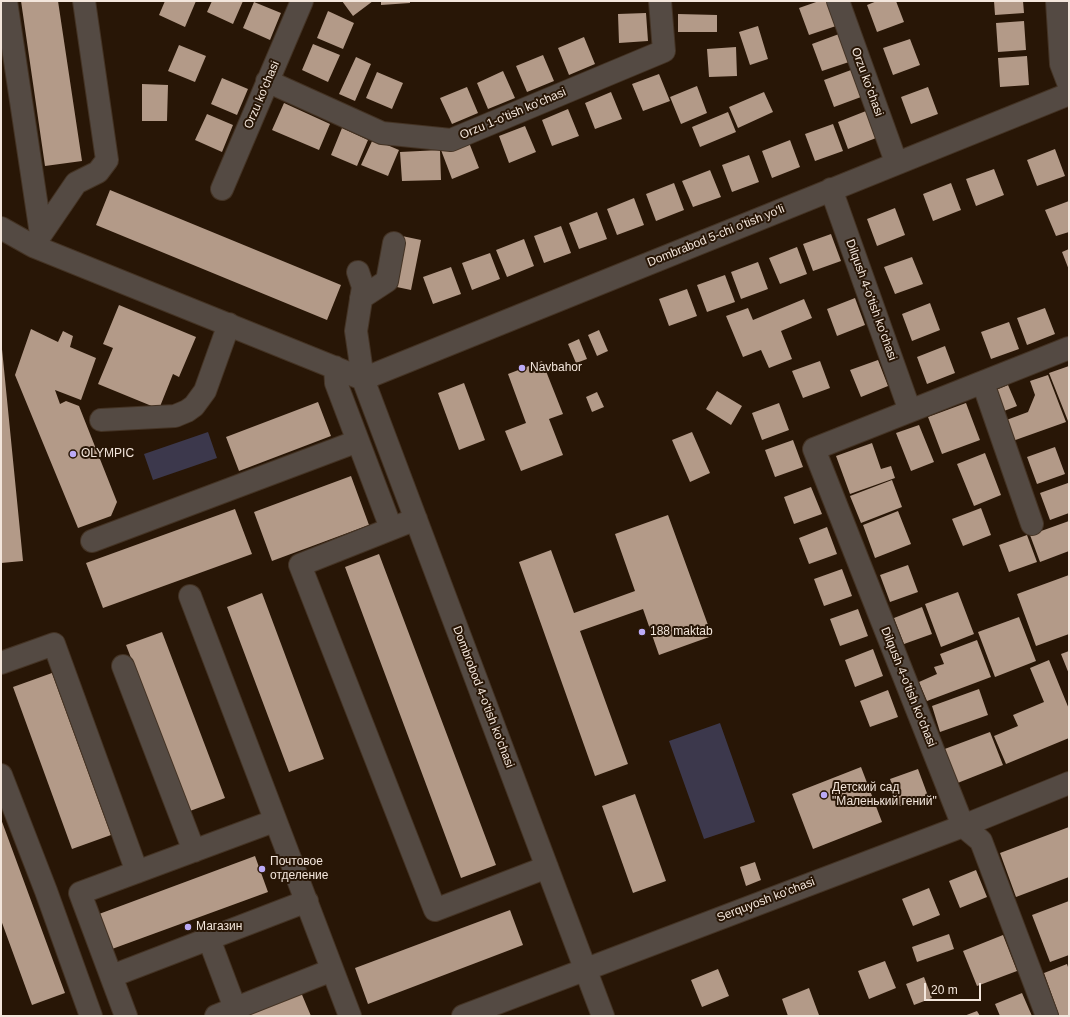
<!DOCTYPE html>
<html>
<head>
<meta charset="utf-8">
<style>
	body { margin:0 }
	#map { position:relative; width:1070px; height:1017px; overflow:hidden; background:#281606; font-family:Arial,sans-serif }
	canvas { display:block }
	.frame { position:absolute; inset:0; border:2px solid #f3e6dc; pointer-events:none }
	.scale { position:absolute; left:924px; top:983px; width:57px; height:18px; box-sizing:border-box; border:2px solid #f3e6dc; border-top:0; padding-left:5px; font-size:12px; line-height:14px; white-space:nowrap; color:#f3e6dc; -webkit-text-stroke:3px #281606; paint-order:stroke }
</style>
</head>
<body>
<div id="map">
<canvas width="1070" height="1017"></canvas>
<div class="frame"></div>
<div class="scale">20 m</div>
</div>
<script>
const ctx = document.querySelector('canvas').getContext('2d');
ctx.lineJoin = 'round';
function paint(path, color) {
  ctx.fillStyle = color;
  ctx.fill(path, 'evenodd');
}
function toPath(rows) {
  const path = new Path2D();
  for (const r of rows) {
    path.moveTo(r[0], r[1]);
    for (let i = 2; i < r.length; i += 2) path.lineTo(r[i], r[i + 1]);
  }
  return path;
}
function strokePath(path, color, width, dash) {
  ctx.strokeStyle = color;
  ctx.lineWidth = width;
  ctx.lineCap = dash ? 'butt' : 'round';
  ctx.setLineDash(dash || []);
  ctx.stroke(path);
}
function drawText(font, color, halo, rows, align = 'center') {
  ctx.font = font + ' Arial,sans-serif';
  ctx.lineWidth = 4;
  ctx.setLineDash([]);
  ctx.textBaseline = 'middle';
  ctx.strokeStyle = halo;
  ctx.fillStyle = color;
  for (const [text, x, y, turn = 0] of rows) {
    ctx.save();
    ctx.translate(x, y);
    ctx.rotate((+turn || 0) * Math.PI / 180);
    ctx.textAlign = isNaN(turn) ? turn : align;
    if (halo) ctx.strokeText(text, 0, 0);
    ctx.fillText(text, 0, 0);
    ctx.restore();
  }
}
const green = toPath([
	[208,432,217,458,153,480,144,454],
	[720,723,755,822,704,839,669,741]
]);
const building = toPath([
	[21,1,58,1,82,161,45,166],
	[165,1,196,1,185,27,159,15],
	[212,1,243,1,233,24,207,12],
	[342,1,373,1,353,16],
	[381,1,410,1,410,3,381,5],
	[819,1,827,1,836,26,809,35,799,8],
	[877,1,896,1,904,22,877,32,867,5],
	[994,1,1023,1,1024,13,995,15],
	[254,2,281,13,270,40,243,28],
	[328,11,354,23,343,49,317,38],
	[646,13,648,41,619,43,618,14],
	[678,14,717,15,717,32,678,32],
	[1024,21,1026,50,998,52,996,23],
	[758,26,768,59,750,65,739,32],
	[839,34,849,62,822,71,812,44],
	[584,37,595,64,569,75,558,48],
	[910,39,920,65,893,75,883,48],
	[313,44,340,55,328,82,302,70],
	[179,45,206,56,195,82,168,71],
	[736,47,737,76,709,77,707,49],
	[543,55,554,81,527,92,516,66],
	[1027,56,1029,85,1000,87,998,58],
	[356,57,371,64,355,101,339,94],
	[851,70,861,97,834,107,824,80],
	[503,71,515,98,488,109,477,83],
	[377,72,403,83,392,109,366,98],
	[659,74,670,101,643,111,632,84],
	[222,78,248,89,237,115,211,104],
	[142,84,168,85,167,121,142,121],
	[697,86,707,113,681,124,670,97],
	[467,87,478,113,452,124,440,98],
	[928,87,938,114,911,124,901,97],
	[611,92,622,119,595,129,585,103],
	[764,92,773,112,738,128,729,107],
	[284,103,330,124,319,150,272,130],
	[568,109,579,136,552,146,542,120],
	[866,111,876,138,848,149,838,122],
	[728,112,736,132,700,147,692,127],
	[207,114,233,125,222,152,195,140],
	[833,124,843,151,815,161,805,134],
	[525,126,536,152,509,163,499,136],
	[342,128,368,140,357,166,331,155],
	[373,139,399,150,388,176,361,165],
	[468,140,479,168,452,179,441,150],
	[790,140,800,167,772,178,762,151],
	[1055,149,1065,176,1037,186,1027,160],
	[440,150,441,180,402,181,400,152],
	[749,155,759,182,732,192,722,165],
	[994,169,1004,195,976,206,966,179],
	[710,170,721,197,693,207,682,181],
	[674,183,684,210,656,221,646,194],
	[951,183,961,210,933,221,923,194],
	[110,190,341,285,327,320,96,225],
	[634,198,644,225,617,235,607,209],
	[1069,201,1069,232,1056,236,1045,210],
	[895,208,905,235,877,246,867,219],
	[597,212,607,239,579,249,569,223],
	[561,226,571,253,544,263,534,236],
	[831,234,841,261,813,271,803,244],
	[402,236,421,240,411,290,392,286],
	[524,239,534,266,507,277,496,250],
	[797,247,807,274,780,284,769,258],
	[1069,249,1069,270,1062,252],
	[490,253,500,279,472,290,462,263],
	[912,257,923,284,895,294,884,267],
	[758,262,768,289,741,299,731,272],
	[451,267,461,294,433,304,423,277],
	[725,275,735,302,707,312,697,285],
	[687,289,697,316,669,326,659,299],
	[855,298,865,325,837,336,827,309],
	[804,299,812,318,781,331,792,359,769,368,761,350,743,357,726,316,748,308,753,320],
	[930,303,940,330,912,341,902,314],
	[119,305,196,337,179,377,173,374,159,409,98,384,113,348,103,344],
	[1045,308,1055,334,1027,345,1017,318],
	[1009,322,1019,349,991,359,981,332],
	[31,329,58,342,63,331,73,336,70,347,96,358,81,400,55,390,60,404,66,401,79,406,117,502,111,516,78,528,15,375],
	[599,330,608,351,597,356,588,335],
	[1,339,23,561,1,563],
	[579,339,587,359,576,363,568,344],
	[945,346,955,373,927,384,917,357],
	[878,360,888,386,861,397,850,370],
	[542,361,563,414,549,419,563,455,521,471,505,431,526,423,508,374],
	[820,361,830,388,803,398,792,371],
	[1069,366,1069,421,1068,421,1049,373],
	[1048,375,1066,422,1007,443,1001,422,1028,412,1035,395,1030,381],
	[464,383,485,440,459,450,438,393],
	[1008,385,1017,406,1004,411,996,390],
	[717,391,742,406,731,425,706,409],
	[597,392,604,407,592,412,586,397],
	[318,402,331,436,239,471,226,437],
	[779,403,789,430,762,440,752,413],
	[966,403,980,440,942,454,928,417],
	[919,425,934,462,911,471,896,433],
	[692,432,710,473,690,482,672,440],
	[793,440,803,467,775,477,765,450],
	[872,443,881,469,891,466,895,478,850,494,836,456],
	[1055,447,1065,474,1037,484,1027,457],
	[985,453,1001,495,974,506,957,464],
	[351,476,369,525,272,561,254,512],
	[892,480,902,507,861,523,850,496],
	[1068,483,1069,513,1050,520,1040,493],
	[811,487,822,514,794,524,784,497],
	[981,508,991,535,963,546,952,519],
	[235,509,252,554,103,608,86,563],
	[898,511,911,544,875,558,863,525],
	[668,515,712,636,659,655,643,609,580,631,628,764,595,776,519,562,551,550,574,613,635,591,615,534],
	[1069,521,1069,551,1040,562,1030,535],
	[827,527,837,554,809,564,799,538],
	[1027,535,1037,562,1009,572,999,545],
	[379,554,496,865,461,878,345,567],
	[908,565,918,592,890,602,880,575],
	[842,569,852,596,824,606,814,579],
	[1069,575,1069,634,1036,646,1017,594],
	[958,592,974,634,941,647,925,604],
	[262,593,324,759,289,772,227,607],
	[922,607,932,634,904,644,894,618],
	[858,609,868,636,840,646,830,619],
	[1019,617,1036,661,995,677,978,632],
	[162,632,225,798,190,811,126,645],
	[977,640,991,677,927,701,919,682,937,674,934,667,944,664,940,654],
	[873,649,883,676,855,687,845,660],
	[1069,651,1069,674,1061,654],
	[1049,660,1069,709,1069,738,1006,764,994,736,1018,726,1013,715,1044,702,1030,668],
	[52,673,111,835,72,849,13,687],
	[979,689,988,715,940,732,932,706],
	[888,690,898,717,870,727,860,701],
	[990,732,1003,765,955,784,942,750],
	[861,767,882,822,813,849,792,794],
	[918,769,928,796,900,806,890,779],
	[635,794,666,881,633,893,602,806],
	[1,819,65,993,32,1005,1,920],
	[1069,827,1069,877,1016,897,1000,853],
	[255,856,268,892,112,949,99,914],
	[755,862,761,880,746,886,740,867],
	[976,870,987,897,960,908,949,881],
	[929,888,940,915,913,926,902,899],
	[1069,901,1069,955,1050,962,1032,915],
	[510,910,523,945,368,1004,355,968],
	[949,934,954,949,917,962,912,947],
	[1003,935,1017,971,977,986,963,951],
	[885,961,896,988,869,999,858,971],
	[1067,964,1069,970,1069,1016,1059,1015,1044,973],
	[718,969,729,996,702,1007,691,980],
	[924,977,932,998,914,1005,906,984],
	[809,988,819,1015,788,1016,782,999],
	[300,990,311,1016,234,1016],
	[1022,993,1032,1016,1000,1016,995,1004],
	[977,1011,980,1016,964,1016]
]);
const minor = toPath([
	[6,1,41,234],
	[838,1,896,162],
	[1057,1,1061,64,1069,85],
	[267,81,382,133,451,140,664,51,660,1],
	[222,189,302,1],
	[831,189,910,411],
	[1,228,33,246,363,379],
	[33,246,76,183,98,172,107,160,84,1],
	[358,272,363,287,356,331,363,379,603,1016],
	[361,298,387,281,394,243],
	[335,367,336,383,391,528],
	[363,379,1069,94],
	[983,383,1032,524],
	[101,420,175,416,187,411,194,406,205,391,229,324],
	[416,519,300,565,435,910,547,867],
	[92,541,358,441],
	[190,596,350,1016],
	[1,663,54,644,137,872],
	[123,666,194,851],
	[1,775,46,891,91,1016],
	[209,939,235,1008],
	[112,976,307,901],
	[126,1016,80,893,274,821],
	[216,1016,332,970],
	[463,1016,963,826,1069,783],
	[1047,1016,981,841,963,826,814,449,1069,348]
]);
const markers = [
	[522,368,4,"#bbaaf6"],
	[73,454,4,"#bbaaf6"],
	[642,632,4,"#bbaaf6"],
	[824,795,4,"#bbaaf6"],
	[262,869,4,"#bbaaf6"],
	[188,927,4,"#bbaaf6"]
];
const streetNames = [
	["Orzu ko'chasi",867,82,70],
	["Orzu ko'chasi",262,95,-67],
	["Orzu 1-o'tish ko'chasi",513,114,-23],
	["Dombrabod 5-chi o'tish yo'li",716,236,-22],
	["Dilqush 4-o'tish ko'chasi",871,300,70],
	["Dilqush 4-o'tish ko'chasi",908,687,68],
	["Dombrobod 4-o'tish ko'chasi",483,697,69],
	["Serquyosh ko'chasi",766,900,-21]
];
const poiNames = [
	["Navbahor",530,368],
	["OLYMPIC",81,454],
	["188 maktab",650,632],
	["Детский сад",832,788],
	["\"Маленький гений\"",832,802],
	["Почтовое",270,862],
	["отделение",270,876],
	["Магазин",196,927]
];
paint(green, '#3c384c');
paint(building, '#b39a88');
strokePath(minor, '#443324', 24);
strokePath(minor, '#544a43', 22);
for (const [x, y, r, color] of markers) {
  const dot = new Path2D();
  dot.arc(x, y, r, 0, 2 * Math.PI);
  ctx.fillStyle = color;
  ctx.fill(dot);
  strokePath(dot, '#281606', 1.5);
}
drawText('12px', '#f3e6dc', '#281606', streetNames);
drawText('12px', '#f3e6dc', '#281606', poiNames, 'left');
</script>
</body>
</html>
